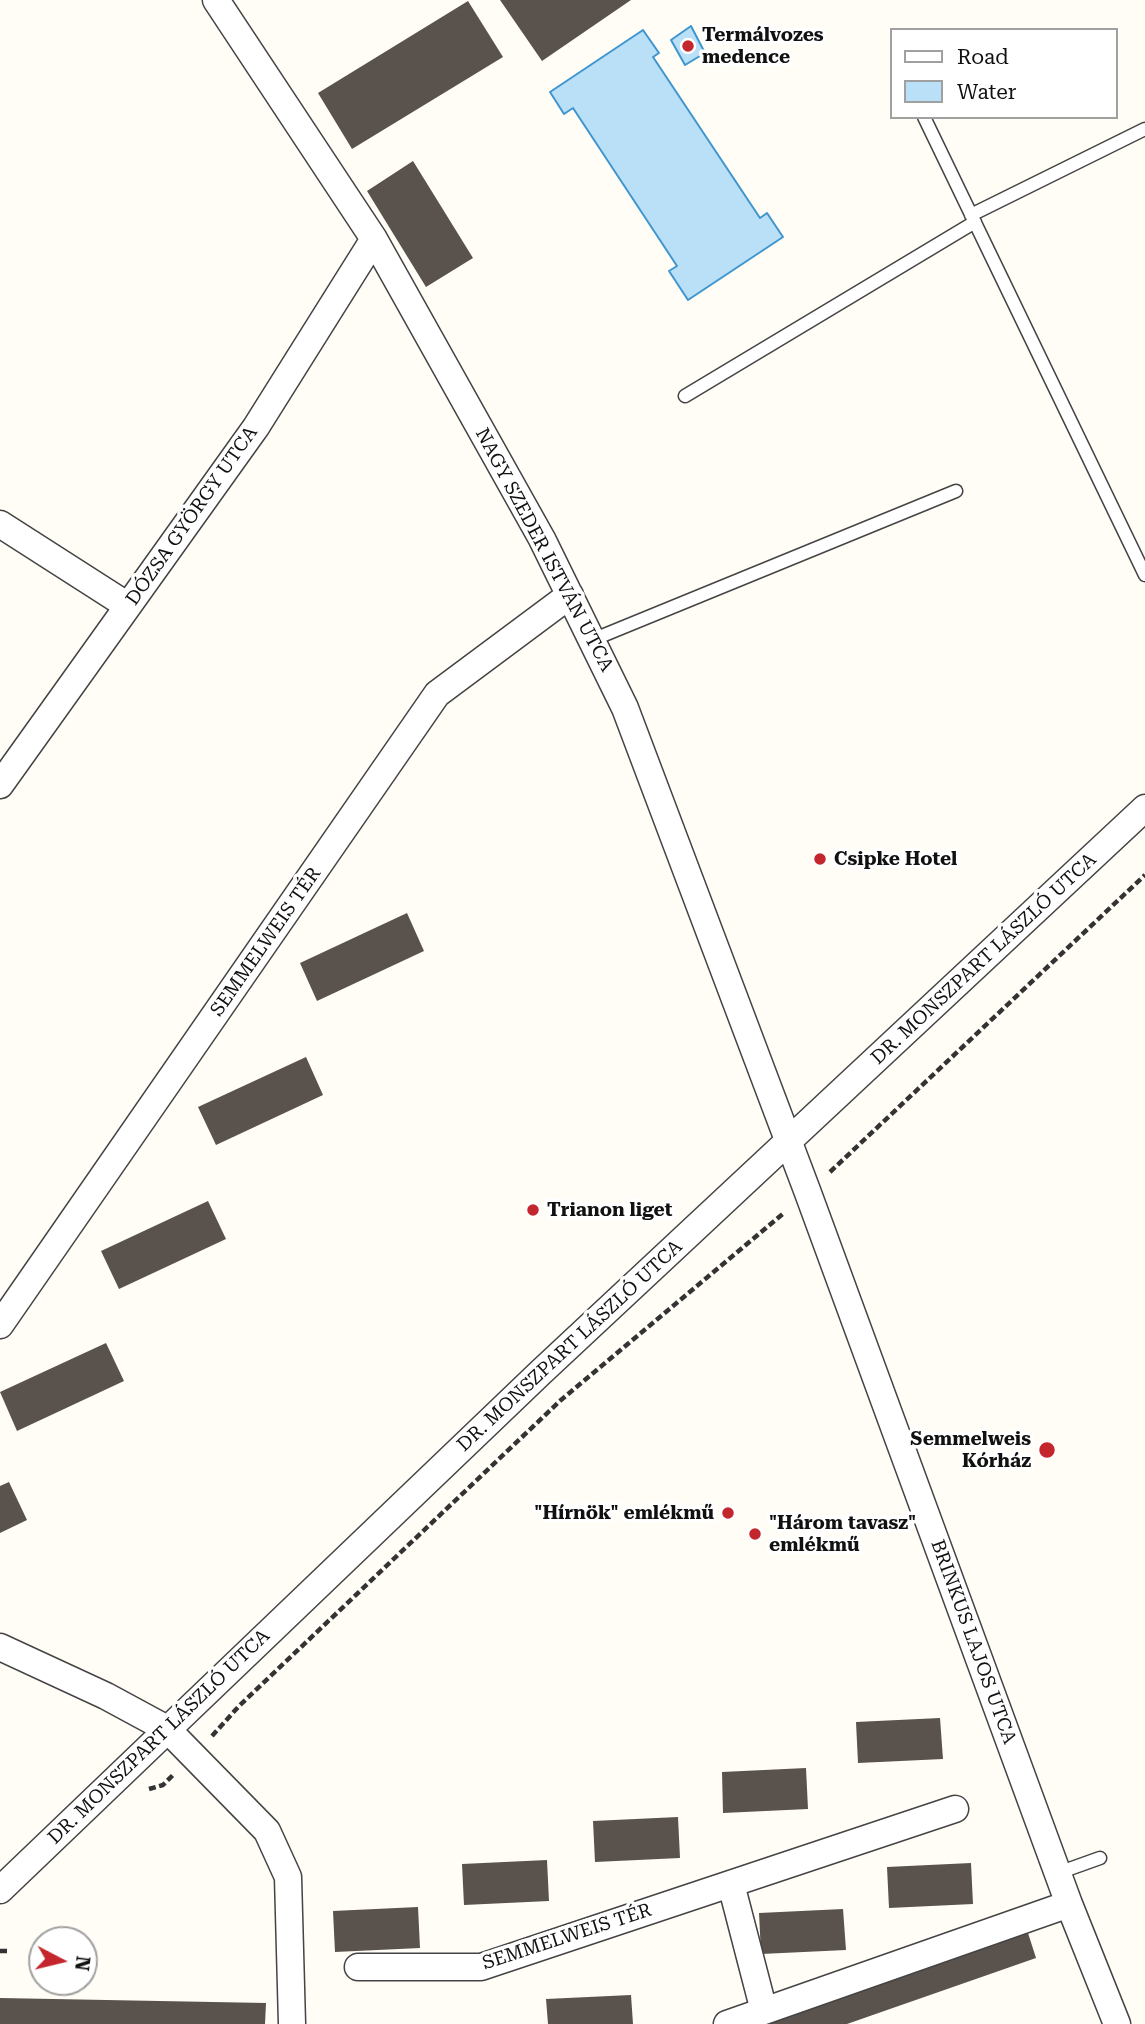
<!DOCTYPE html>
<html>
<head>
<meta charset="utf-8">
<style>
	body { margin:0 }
	#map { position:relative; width:1145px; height:2024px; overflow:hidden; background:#fffdf5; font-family:"Roboto Serif",serif }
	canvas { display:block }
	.legend { position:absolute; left:890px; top:28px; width:228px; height:91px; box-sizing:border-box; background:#fff; border:2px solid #a0a0a0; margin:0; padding:9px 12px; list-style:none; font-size:21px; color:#111 }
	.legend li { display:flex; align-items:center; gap:14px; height:35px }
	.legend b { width:35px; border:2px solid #a0a0a0 }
	.north { position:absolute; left:28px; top:1926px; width:70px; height:70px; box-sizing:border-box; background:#fff; border:2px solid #a0a0a0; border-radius:50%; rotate:97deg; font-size:19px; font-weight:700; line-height:28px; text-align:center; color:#111 }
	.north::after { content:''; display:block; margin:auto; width:24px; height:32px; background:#c4262e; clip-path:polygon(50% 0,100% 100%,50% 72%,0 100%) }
</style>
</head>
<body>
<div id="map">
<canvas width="1145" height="2024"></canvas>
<ul class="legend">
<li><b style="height:9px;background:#fff"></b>Road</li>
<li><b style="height:19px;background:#b9e0f7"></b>Water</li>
</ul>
<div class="north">N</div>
</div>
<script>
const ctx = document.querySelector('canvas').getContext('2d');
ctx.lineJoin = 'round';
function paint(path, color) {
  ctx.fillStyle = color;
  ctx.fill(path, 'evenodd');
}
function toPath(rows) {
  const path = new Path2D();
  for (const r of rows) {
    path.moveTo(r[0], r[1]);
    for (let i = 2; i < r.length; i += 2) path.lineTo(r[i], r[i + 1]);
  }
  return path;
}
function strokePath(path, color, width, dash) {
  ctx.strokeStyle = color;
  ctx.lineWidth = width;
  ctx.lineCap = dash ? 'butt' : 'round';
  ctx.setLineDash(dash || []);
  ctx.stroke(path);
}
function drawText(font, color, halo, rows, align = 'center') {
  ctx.font = font + ' "Roboto Serif",serif';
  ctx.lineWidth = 7;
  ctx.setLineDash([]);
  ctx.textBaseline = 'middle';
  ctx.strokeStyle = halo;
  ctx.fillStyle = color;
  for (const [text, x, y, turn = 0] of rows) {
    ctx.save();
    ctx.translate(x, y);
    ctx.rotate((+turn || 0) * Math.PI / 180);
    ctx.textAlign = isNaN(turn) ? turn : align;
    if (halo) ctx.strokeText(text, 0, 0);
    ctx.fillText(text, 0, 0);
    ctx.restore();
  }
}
const water = toPath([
	[691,26,705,53,685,65,671,40,691,26],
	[643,30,659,53,653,57,760,218,767,213,783,237,688,300,669,271,677,266,573,108,564,114,550,92,643,30]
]);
const building = toPath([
	[500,0,631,0,542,61],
	[468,1,503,57,352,149,318,93],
	[413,161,473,258,426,287,367,191],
	[407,913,424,951,317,1001,300,963],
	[306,1057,323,1095,216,1145,198,1107],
	[208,1201,226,1239,119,1289,101,1251],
	[106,1343,124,1381,17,1431,0,1392],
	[9,1482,27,1520,0,1533,0,1486],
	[940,1718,943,1759,858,1763,856,1722],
	[806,1768,808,1809,723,1813,722,1772],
	[678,1817,680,1858,595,1862,593,1821],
	[547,1860,549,1901,464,1905,462,1864],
	[971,1863,973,1904,889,1908,887,1867],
	[418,1907,420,1948,335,1952,333,1911],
	[843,1909,846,1950,761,1954,759,1913],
	[1028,1933,1036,1958,847,2024,766,2024],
	[631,1995,633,2024,548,2024,546,1999],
	[0,1998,266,2003,265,2024,0,2024]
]);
const path = toPath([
	[830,1172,1145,875],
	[212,1736,239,1706,561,1400,784,1213],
	[149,1789,163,1785,174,1774],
	[0,1951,10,1951]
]);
const lane = toPath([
	[924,117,1145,575],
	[971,215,1145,129],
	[685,396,975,222],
	[592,640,956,491],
	[1058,1873,1100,1858]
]);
const street = toPath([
	[216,0,374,239,542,539,625,708,808,1193,1069,1904,1117,2024],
	[0,524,128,606],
	[0,785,256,427,374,239],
	[0,1325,437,694,570,595],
	[0,1647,106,1696,167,1729,267,1831,288,1877,292,2024],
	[731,1884,764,2011],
	[0,1890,540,1373,1145,808],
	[358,1967,481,1967,955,1809],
	[727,2024,1069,1904]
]);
const markers = [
	[688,46,7,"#c4262e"],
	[820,859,7,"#c4262e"],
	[533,1210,7,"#c4262e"],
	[1047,1450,9,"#c4262e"],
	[728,1513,7,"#c4262e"],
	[755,1534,7,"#c4262e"]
];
const poiNames = [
	["Termálvozes",702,35],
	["medence",702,57],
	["Csipke Hotel",834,859],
	["Trianon liget",547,1210],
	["Semmelweis",1031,1439,"right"],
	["Kórház",1031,1461,"right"],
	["\"Hírnök\" emlékmű",714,1513,"right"],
	["\"Három tavasz\"",769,1523],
	["emlékmű",769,1545]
];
const streetNames = [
	["DÓZSA GYÖRGY UTCA",192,516,-55],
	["NAGY SZEDER ISTVÁN UTCA",544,550,62],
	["SEMMELWEIS TÉR",266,942,-55],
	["DR. MONSZPART LÁSZLÓ UTCA",984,959,-43],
	["DR. MONSZPART LÁSZLÓ UTCA",570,1346,-43],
	["BRINKUS LAJOS UTCA",973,1642,70],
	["DR. MONSZPART LÁSZLÓ UTCA",159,1737,-44],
	["SEMMELWEIS TÉR",567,1937,-18]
];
paint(water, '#b9e0f7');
strokePath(water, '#3f96cf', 2);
paint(building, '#5a524d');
strokePath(lane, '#444', 15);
strokePath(street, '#444', 29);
strokePath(path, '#333', 4.5, [7, 3.5]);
strokePath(lane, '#fff', 12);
strokePath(street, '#fff', 26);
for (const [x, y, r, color] of markers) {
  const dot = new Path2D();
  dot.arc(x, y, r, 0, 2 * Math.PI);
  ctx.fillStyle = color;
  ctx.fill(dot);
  strokePath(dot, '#fff', 2.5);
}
drawText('bold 19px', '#111', '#fff', poiNames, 'left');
drawText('19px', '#111', '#fff', streetNames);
</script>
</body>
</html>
